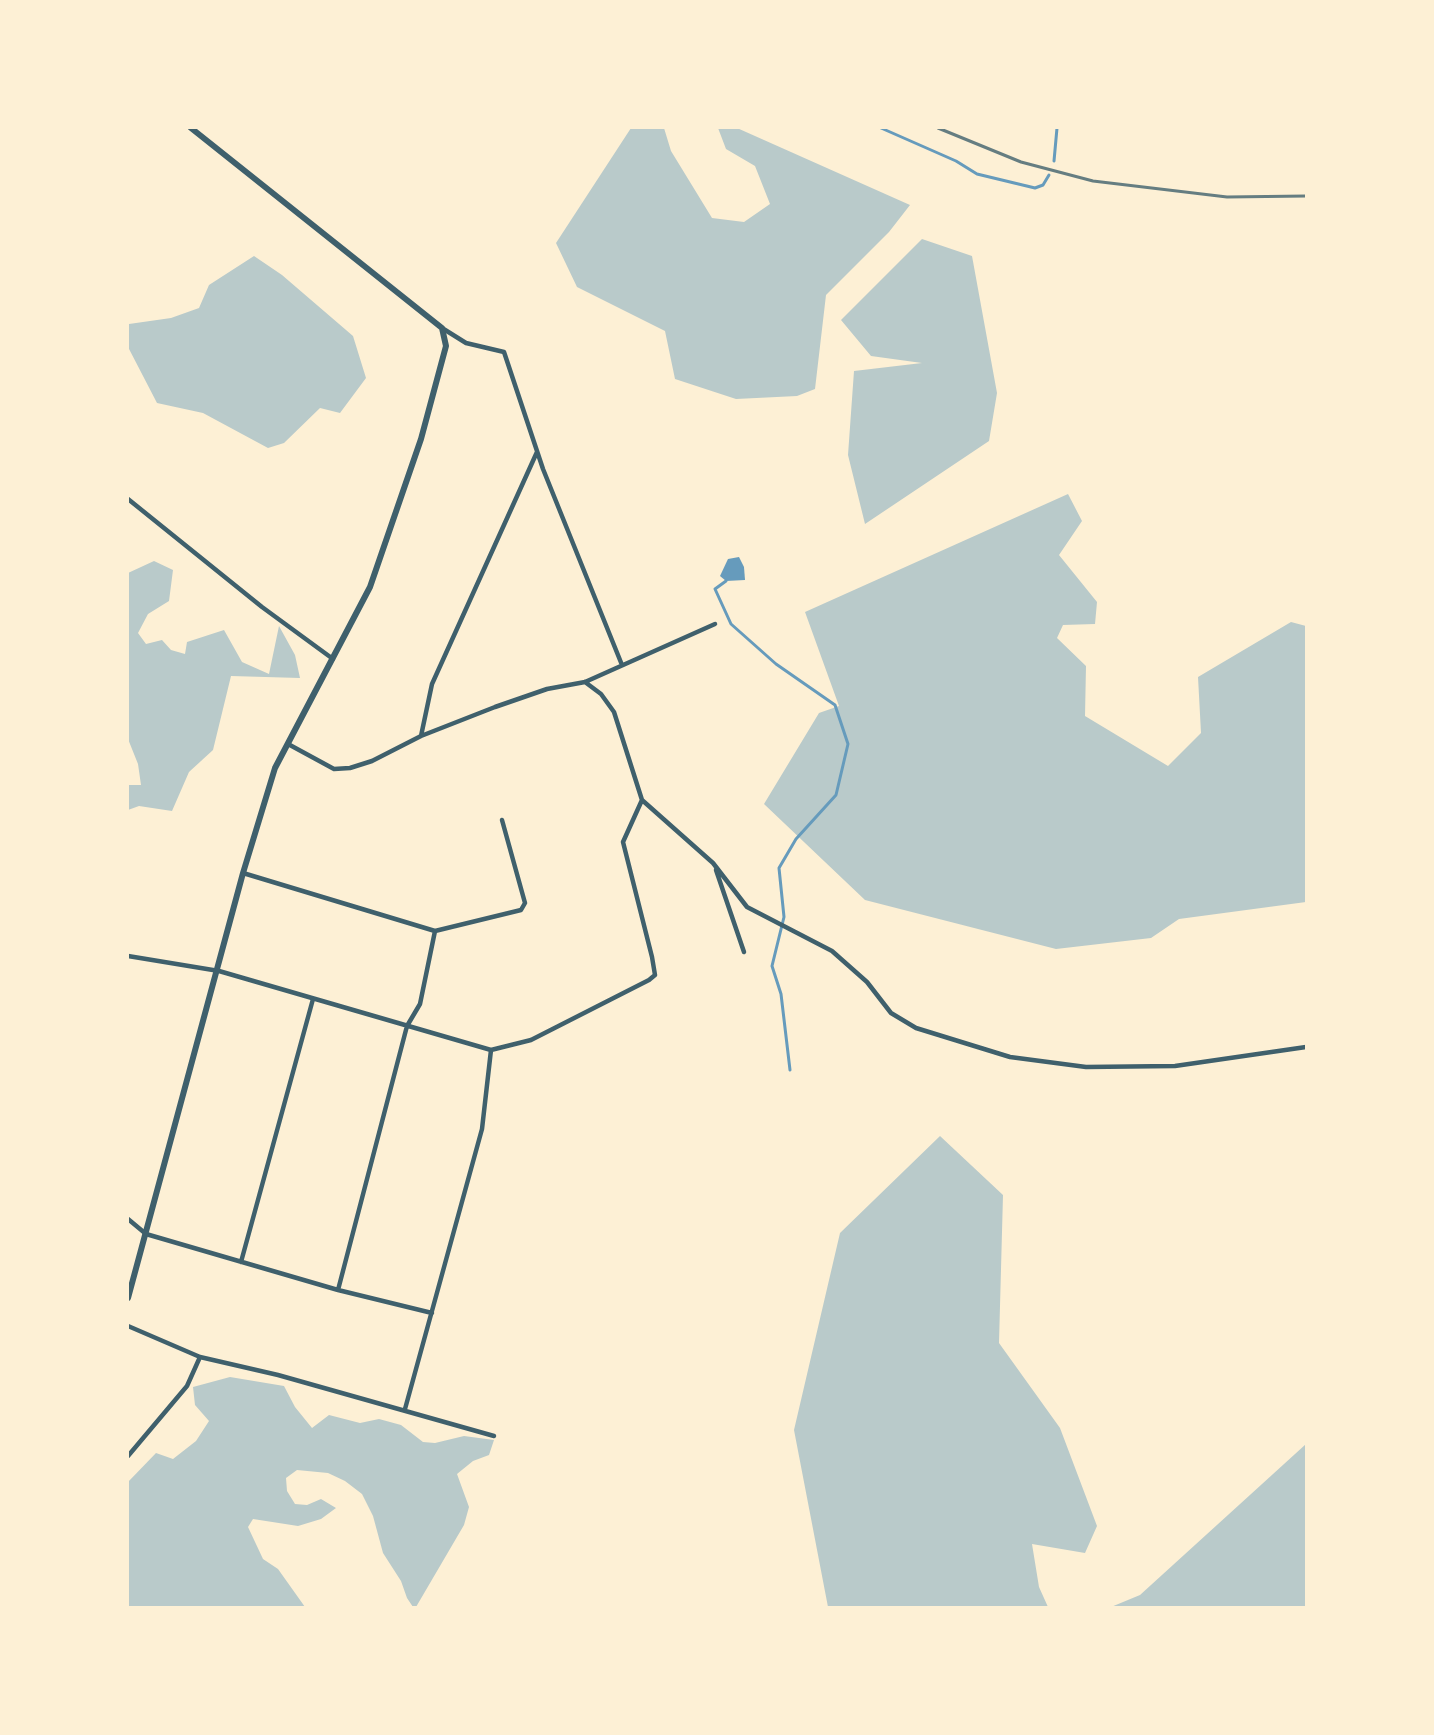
<!DOCTYPE html>
<html>
<head>
<meta charset="utf-8">
<style>
	body { margin:0 }
	#map { position:relative; width:1434px; height:1735px; overflow:hidden; background:#fdf0d5; font-family:Roboto,sans-serif }
	canvas { display:block }
	.frame { position:absolute; inset:0; border:129px solid #fdf0d5; pointer-events:none }
</style>
</head>
<body>
<div id="map">
<canvas width="1434" height="1735"></canvas>
<div class="frame"></div>
</div>
<script>
const ctx = document.querySelector('canvas').getContext('2d');
ctx.lineJoin = 'round';
function paint(path, color) {
  ctx.fillStyle = color;
  ctx.fill(path, 'evenodd');
}
function toPath(rows) {
  const path = new Path2D();
  for (const r of rows) {
    path.moveTo(r[0], r[1]);
    for (let i = 2; i < r.length; i += 2) path.lineTo(r[i], r[i + 1]);
  }
  return path;
}
function strokePath(path, color, width, dash) {
  ctx.strokeStyle = color;
  ctx.lineWidth = width;
  ctx.lineCap = dash ? 'butt' : 'round';
  ctx.setLineDash(dash || []);
  ctx.stroke(path);
}
const green = toPath([
	[631,128,664,128,671,151,712,218,744,222,770,204,755,166,726,149,718,128,737,128,910,205,889,232,826,295,815,389,797,396,736,399,675,379,665,331,577,287,556,243],
	[922,239,972,256,997,393,989,441,865,524,848,455,854,371,922,363,871,356,841,320],
	[254,256,282,275,353,336,366,378,340,413,320,408,284,443,268,448,203,413,157,403,128,347,129,324,171,318,199,308,209,285],
	[1068,494,1082,521,1059,555,1097,602,1095,624,1063,625,1057,638,1086,666,1085,716,1168,766,1201,733,1198,677,1291,622,1306,626,1306,902,1179,919,1151,938,1056,949,865,900,764,804,819,713,839,706,805,612],
	[154,561,173,570,169,601,148,614,138,633,146,644,162,640,171,650,185,654,187,642,224,630,242,662,269,674,279,626,295,655,300,678,231,676,213,750,189,772,172,811,139,806,128,810,128,785,141,785,138,764,128,739,128,573],
	[940,1136,1003,1195,999,1343,1060,1428,1097,1526,1085,1553,1032,1544,1039,1587,1048,1607,828,1607,794,1430,840,1233],
	[230,1377,284,1386,295,1407,312,1428,329,1415,360,1423,379,1419,401,1425,423,1442,435,1443,464,1436,494,1440,489,1455,473,1461,457,1474,469,1507,464,1525,416,1607,413,1607,407,1598,401,1581,383,1553,373,1516,362,1494,345,1481,328,1473,297,1470,286,1478,287,1491,295,1504,307,1505,321,1499,336,1508,321,1519,298,1526,253,1519,248,1527,263,1559,278,1569,305,1607,128,1607,128,1482,156,1453,173,1459,196,1441,209,1421,195,1405,193,1387],
	[1306,1444,1306,1607,1111,1607,1140,1595]
]);
const water = toPath([
	[739,557,744,567,745,580,726,581,720,576,728,559]
]);
const stream = toPath([
	[881,128,956,161,977,174,1035,188,1043,185,1049,175],
	[1054,161,1057,128],
	[726,581,715,589,731,624,776,664,835,705,848,744,836,795,796,839,779,868,784,917,772,966,781,994,790,1070]
]);
const minor = toPath([
	[442,328,466,343,504,352,543,469,622,665],
	[128,499,262,607,333,659],
	[421,736,432,684,537,452],
	[288,744,334,769,350,768,372,761,421,736,495,707,547,689,585,682,715,624],
	[642,800,713,863,747,907,832,951,867,982,891,1013,916,1028,1010,1057,1086,1067,1175,1066,1306,1047],
	[716,870,744,952],
	[243,873,435,931,521,910,525,903,502,820],
	[128,956,219,971,491,1050,531,1040,649,980,655,975,652,957,623,842,642,800,614,712,601,694,585,682],
	[128,1219,146,1234,338,1290,432,1313],
	[241,1262,313,999],
	[338,1290,407,1026,420,1004,435,931],
	[128,1326,200,1357,278,1375,494,1436],
	[405,1409,482,1129,491,1050],
	[128,1456,187,1386,200,1357]
]);
const tertiary = toPath([
	[128,1298,243,873,275,768,370,587,421,439,446,346,442,328,191,128]
]);
const rail = toPath([
	[938,128,1021,162,1093,181,1227,197,1306,196]
]);
paint(green, '#b9caca');
paint(water, '#669bbc');
strokePath(stream, '#669bbc', 3);
strokePath(minor, '#3f606c', 4.5);
strokePath(tertiary, '#3f606c', 6);
strokePath(rail, '#657d81', 3);
</script>
</body>
</html>
